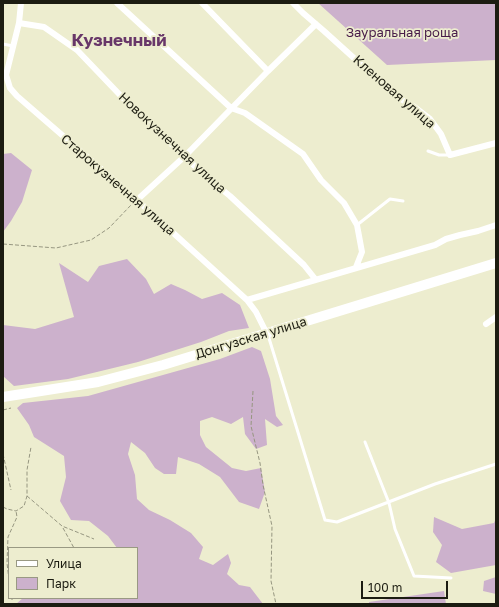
<!DOCTYPE html>
<html>
<head>
<meta charset="utf-8">
<style>
	body { margin:0 }
	#map { position:relative; width:499px; height:607px; overflow:hidden; background:#ededcf; font-family:"Golos Text",sans-serif }
	canvas { display:block }
	.frame { position:absolute; inset:0; border:4px solid #1c1c11; pointer-events:none }
	.legend { position:absolute; left:8px; top:547px; width:130px; height:52px; box-sizing:border-box; background:#ededcf; border:1px solid #999983; margin:0; padding:5px 7px; list-style:none; font-size:12px; color:#1c1c11 }
	.legend li { display:flex; align-items:center; gap:8px; height:20px }
	.legend b { width:20px; border:1px solid #999983 }
	.scale { position:absolute; left:361px; top:581px; width:87px; height:18px; box-sizing:border-box; border:2px solid #1c1c11; border-top:0; padding-left:5px; font-size:12px; line-height:14px; white-space:nowrap; color:#1c1c11; -webkit-text-stroke:3px #ededcf; paint-order:stroke }
</style>
</head>
<body>
<div id="map">
<canvas width="499" height="607"></canvas>
<div class="frame"></div>
<ul class="legend">
<li><b style="height:5px;background:#fff"></b>Улица</li>
<li><b style="height:11px;background:#ccb1cc"></b>Парк</li>
</ul>
<div class="scale">100 m</div>
</div>
<script>
const ctx = document.querySelector('canvas').getContext('2d');
ctx.lineJoin = 'round';
function paint(path, color) {
  ctx.fillStyle = color;
  ctx.fill(path, 'evenodd');
}
function toPath(rows) {
  const path = new Path2D();
  for (const r of rows) {
    path.moveTo(r[0], r[1]);
    for (let i = 2; i < r.length; i += 2) path.lineTo(r[i], r[i + 1]);
  }
  return path;
}
function strokePath(path, color, width, dash) {
  ctx.strokeStyle = color;
  ctx.lineWidth = width;
  ctx.lineCap = dash ? 'butt' : 'round';
  ctx.setLineDash(dash || []);
  ctx.stroke(path);
}
function drawText(font, color, halo, rows, align = 'center') {
  ctx.font = font + ' "Golos Text",sans-serif';
  ctx.lineWidth = 3.5;
  ctx.setLineDash([]);
  ctx.textBaseline = 'middle';
  ctx.strokeStyle = halo;
  ctx.fillStyle = color;
  for (const [text, x, y, turn = 0] of rows) {
    ctx.save();
    ctx.translate(x, y);
    ctx.rotate((+turn || 0) * Math.PI / 180);
    ctx.textAlign = isNaN(turn) ? turn : align;
    if (halo) ctx.strokeText(text, 0, 0);
    ctx.fillText(text, 0, 0);
    ctx.restore();
  }
}
const green = toPath([
	[318,3,496,3,496,60,387,65],
	[11,153,32,170,22,202,11,221,3,232,3,154],
	[127,259,146,279,154,294,171,284,185,290,202,299,222,293,240,305,249,328,229,331,201,342,138,362,68,379,14,386,3,376,3,325,35,329,74,317,59,263,88,282,99,266],
	[252,347,261,351,270,379,276,416,283,425,277,427,265,419,267,445,256,449,245,434,243,417,231,424,212,417,200,421,200,435,206,447,232,468,246,471,261,468,265,492,259,509,239,502,220,477,199,464,178,457,176,474,164,474,155,468,145,453,131,442,128,454,135,475,137,499,149,510,170,520,191,533,203,547,199,559,213,565,228,554,231,563,227,574,239,585,250,587,263,604,16,604,23,598,137,598,137,548,117,548,108,536,89,521,71,520,60,501,66,477,64,456,34,437,29,425,17,408,23,403,88,396,220,359],
	[434,517,462,529,494,523,496,518,496,565,451,573,436,562,442,545,433,532],
	[496,577,496,594,483,591,484,581],
	[444,591,446,604,369,604,369,602]
]);
const path = toPath([
	[3,244,56,248,91,240,109,228,132,204],
	[253,391,251,426,260,463,263,485,272,526,271,581,276,604],
	[3,410,11,408],
	[3,454,11,490],
	[27,496,62,526,94,539],
	[3,507,7,509,16,511,24,506,27,496,27,470,31,447],
	[63,528,74,548],
	[9,580,7,563,8,537,17,517,16,511],
	[12,598,12,600]
]);
const lane = toPath([
	[3,44,13,46],
	[428,151,439,155,450,155],
	[357,225,390,199,403,201],
	[268,335,325,520,337,522,435,484,496,464],
	[365,442,389,503,395,529,414,576,451,578]
]);
const street = toPath([
	[21,3,19,23,6,75,10,88,17,96,137,200,247,300,256,312,267,334],
	[117,3,231,108,245,113,303,154,321,180,344,203,357,225,362,252,356,267],
	[202,3,268,71],
	[293,3,303,13,324,31,397,97,413,106,430,119,441,134,450,155,496,143],
	[19,23,44,27,77,50,120,95,204,175,230,196,304,265,316,280],
	[137,200,185,156,268,71,316,24],
	[247,300,435,245,446,239,460,235,478,231,496,225],
	[486,324,496,317]
]);
const primary = toPath([
	[3,397,98,382,163,365,496,263]
]);
const parkNames = [
	["Зауральная роща",402,33]
];
const streetNames = [
	["Кленовая улица",394,92,41],
	["Новокузнечная улица",172,143,43],
	["Старокузнечная улица",118,185,41],
	["Донгузская улица",251,338,-17]
];
const districtNames = [
	["Кузнечный",119,41]
];
paint(green, '#ccb1cc');
strokePath(path, '#969680', 1, [4, 2]);
strokePath(lane, '#fff', 3);
strokePath(street, '#fff', 6);
strokePath(primary, '#fff', 10);
drawText('13px', '#481c49', '#ededcf', parkNames);
drawText('13px', '#1c1c11', '#ededcf', streetNames);
drawText('bold 17px', '#683769', '#ededcf', districtNames);
</script>
</body>
</html>
